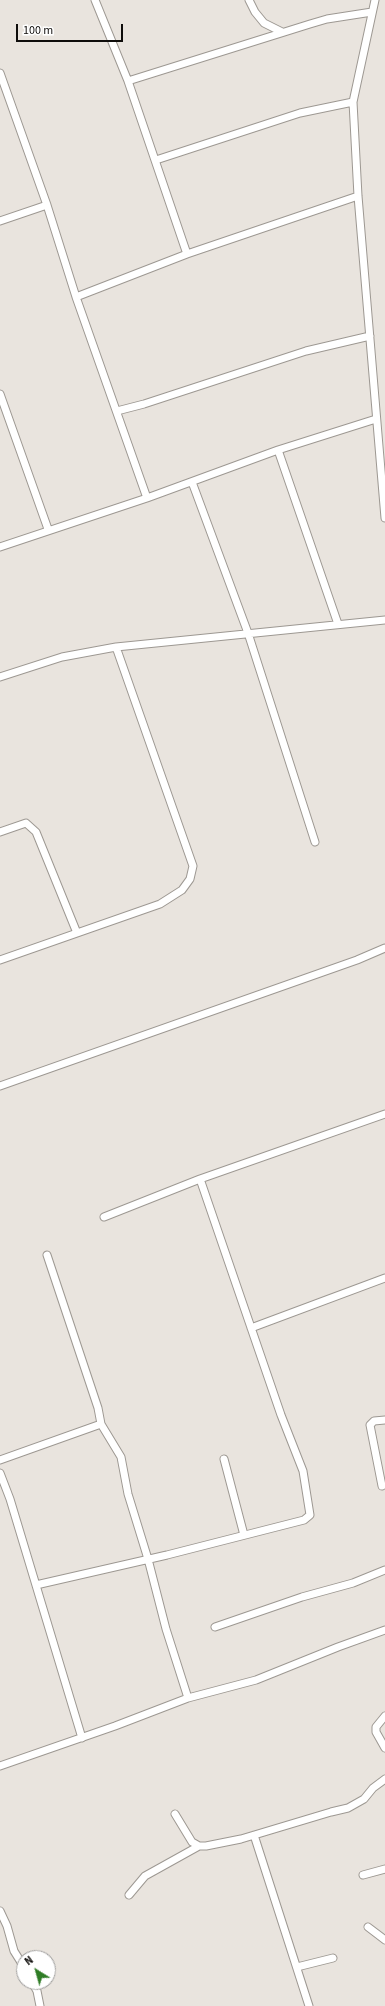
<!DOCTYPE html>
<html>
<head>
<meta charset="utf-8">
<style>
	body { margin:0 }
	#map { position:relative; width:385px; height:2006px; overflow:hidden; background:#e9e4de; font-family:"Source Sans 3",sans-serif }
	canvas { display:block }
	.north { position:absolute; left:16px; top:1950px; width:40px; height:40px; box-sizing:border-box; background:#fff; border:1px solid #9f9e9d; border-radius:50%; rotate:323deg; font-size:11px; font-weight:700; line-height:16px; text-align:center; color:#0f0d0b }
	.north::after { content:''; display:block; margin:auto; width:14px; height:18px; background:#2f7c25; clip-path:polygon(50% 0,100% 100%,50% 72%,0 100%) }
	.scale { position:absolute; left:16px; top:24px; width:107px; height:18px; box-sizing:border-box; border:2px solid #0f0d0b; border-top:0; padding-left:5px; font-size:12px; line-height:14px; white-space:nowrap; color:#0f0d0b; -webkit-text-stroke:3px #fff; paint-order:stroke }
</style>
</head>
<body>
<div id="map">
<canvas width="385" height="2006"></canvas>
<div class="north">N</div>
<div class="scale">100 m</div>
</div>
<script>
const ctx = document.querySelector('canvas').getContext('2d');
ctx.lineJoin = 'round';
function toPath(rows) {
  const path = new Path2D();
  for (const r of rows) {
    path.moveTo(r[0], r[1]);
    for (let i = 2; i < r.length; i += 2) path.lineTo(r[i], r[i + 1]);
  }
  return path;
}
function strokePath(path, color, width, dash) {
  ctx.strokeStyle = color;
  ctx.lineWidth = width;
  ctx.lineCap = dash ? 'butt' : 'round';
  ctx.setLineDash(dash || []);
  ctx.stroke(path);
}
const minor = toPath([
	[95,0,128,81,187,254],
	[249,0,255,12,264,23,282,32],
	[375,0,353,102,358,196,385,518],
	[0,73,47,205,76,297,147,498],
	[128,81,310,24,327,19,372,12],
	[156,160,300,113,353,102],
	[0,221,47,205],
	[76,297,187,254,358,196],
	[0,394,48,529],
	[117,411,144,404,306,351,370,336],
	[278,450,338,624],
	[192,482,248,633,315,842],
	[0,547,147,498,278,450,376,419],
	[0,677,62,657,116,647,385,620],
	[0,832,26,823,36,832,77,933],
	[0,960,160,904,182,890,190,879,193,866,116,647],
	[0,1086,357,960,385,948],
	[104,1217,200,1179,385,1114],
	[251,1328,385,1278],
	[101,1424,121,1457,128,1494,148,1559,166,1629,188,1698],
	[224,1459,244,1535],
	[0,1460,101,1424,98,1408,47,1255],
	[0,1473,10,1499,82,1738],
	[382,1486,370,1425,374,1421,385,1420],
	[36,1585,167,1555,304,1520,310,1515,303,1471,281,1415,200,1179],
	[215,1627,302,1597,353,1583,385,1570],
	[385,1716,376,1727,376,1732,385,1748],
	[0,1766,115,1726,188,1698,256,1680,338,1647,385,1630],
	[175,1814,192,1842,199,1846,206,1846,241,1839,331,1812,348,1808,364,1799,373,1788,385,1779],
	[254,1835,309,2006],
	[363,1875,385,1869],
	[129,1895,145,1876,199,1846],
	[0,1911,7,1926,14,1951,24,1967],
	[368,1927,385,1940],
	[297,1967,333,1958],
	[32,1982,37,1991,40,2006]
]);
strokePath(minor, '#9d9892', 9);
strokePath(minor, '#fff', 7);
</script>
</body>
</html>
